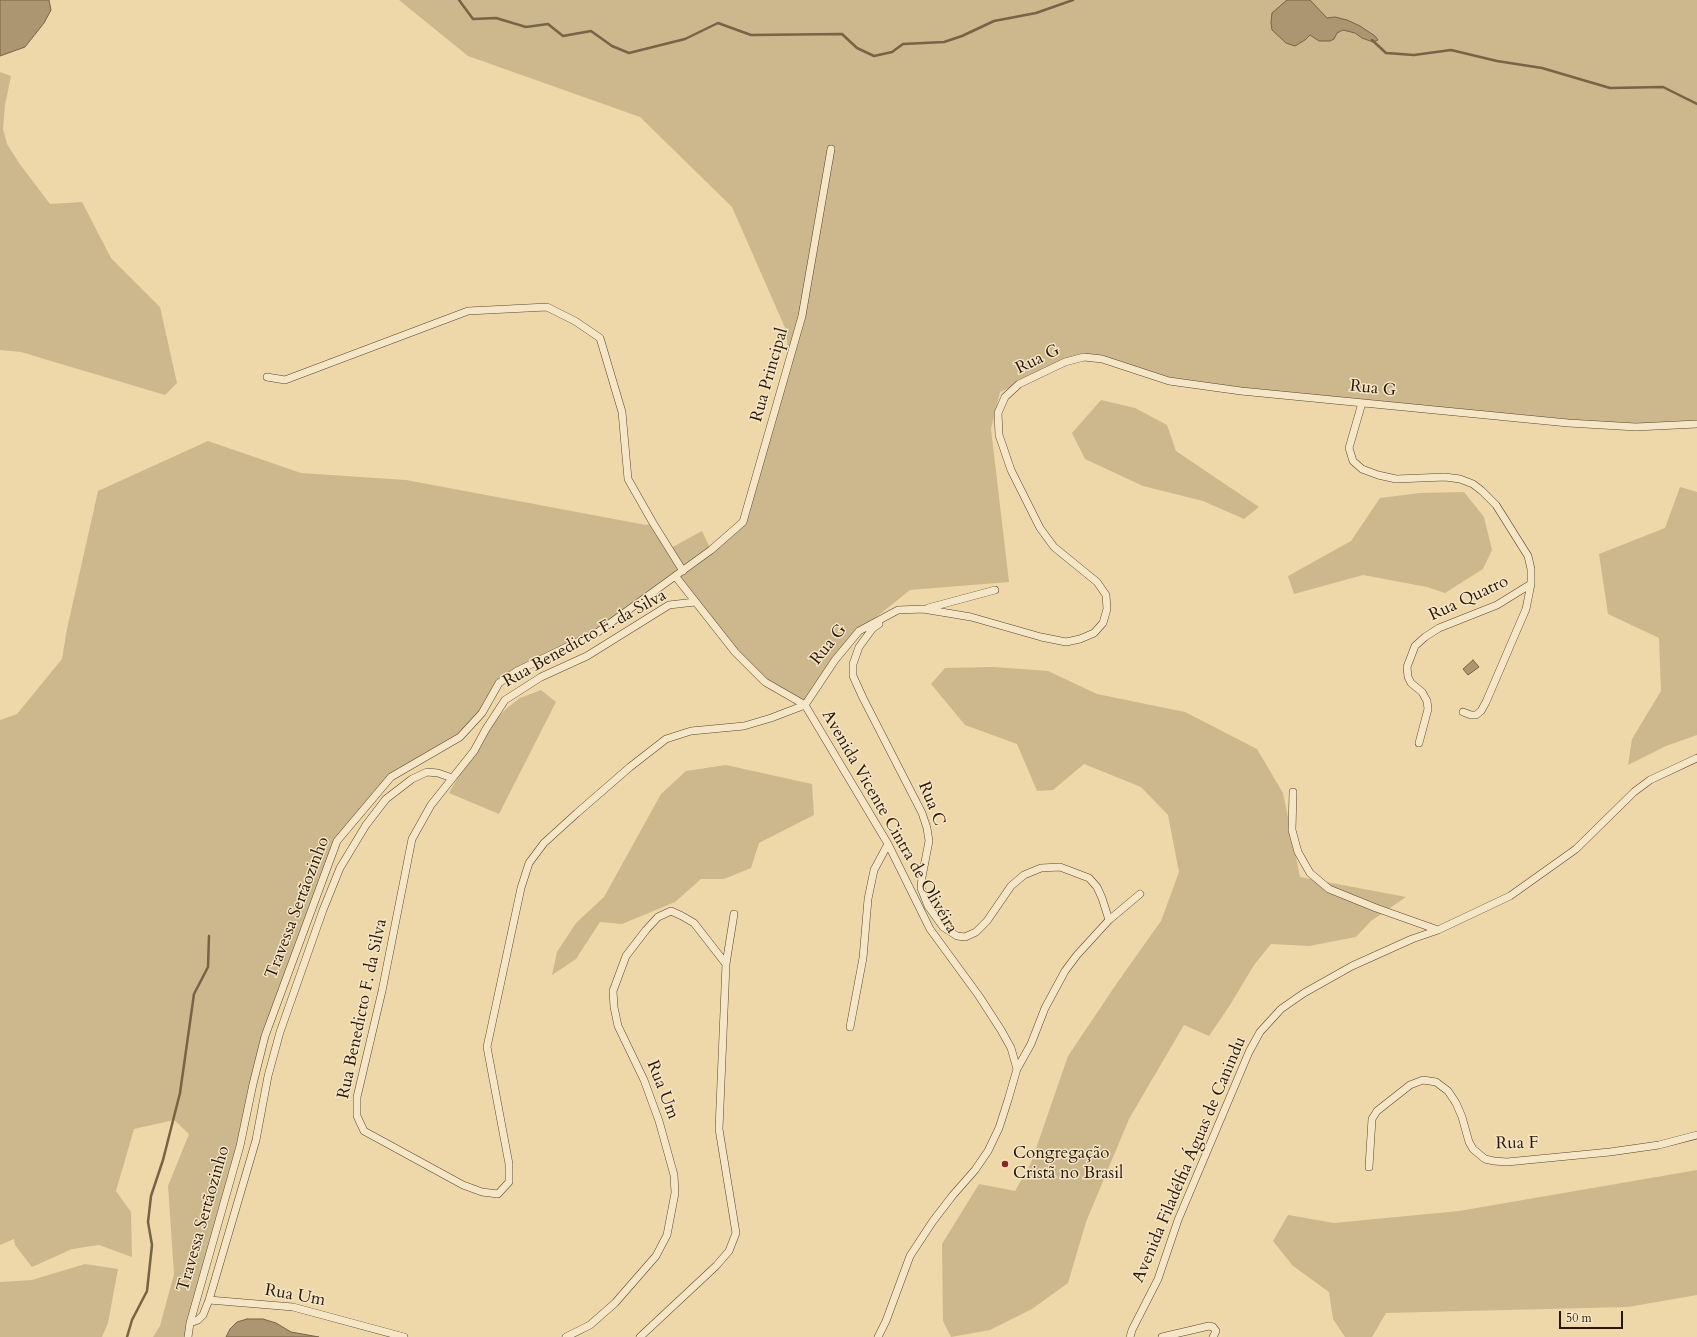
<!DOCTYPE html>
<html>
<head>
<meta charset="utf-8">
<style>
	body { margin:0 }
	#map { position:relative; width:1697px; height:1337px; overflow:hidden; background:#eed8a9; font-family:Cardo,serif }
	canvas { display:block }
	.scale { position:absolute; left:1559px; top:1311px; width:64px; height:18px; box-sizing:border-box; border:2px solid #291604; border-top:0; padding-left:5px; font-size:12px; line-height:14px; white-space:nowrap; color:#291604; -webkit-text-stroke:3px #f4e6c7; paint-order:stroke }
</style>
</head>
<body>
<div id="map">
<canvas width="1697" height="1337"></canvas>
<div class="scale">50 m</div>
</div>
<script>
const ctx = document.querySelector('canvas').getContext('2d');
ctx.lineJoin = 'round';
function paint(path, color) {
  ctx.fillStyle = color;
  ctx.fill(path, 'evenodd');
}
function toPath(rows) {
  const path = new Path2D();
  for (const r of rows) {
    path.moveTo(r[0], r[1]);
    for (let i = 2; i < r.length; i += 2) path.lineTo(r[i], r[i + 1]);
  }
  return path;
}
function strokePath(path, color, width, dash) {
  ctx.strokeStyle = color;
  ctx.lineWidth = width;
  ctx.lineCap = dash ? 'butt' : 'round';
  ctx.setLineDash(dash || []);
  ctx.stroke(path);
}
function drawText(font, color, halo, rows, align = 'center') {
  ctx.font = font + ' Cardo,serif';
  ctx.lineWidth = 3;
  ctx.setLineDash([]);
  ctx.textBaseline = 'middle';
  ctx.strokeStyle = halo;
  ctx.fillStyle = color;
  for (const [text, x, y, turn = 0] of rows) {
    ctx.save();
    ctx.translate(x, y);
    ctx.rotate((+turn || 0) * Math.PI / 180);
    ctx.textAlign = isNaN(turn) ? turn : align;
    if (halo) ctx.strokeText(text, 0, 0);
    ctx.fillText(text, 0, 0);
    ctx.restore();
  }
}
const green = toPath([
	[399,0,1697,0,1697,426,1636,427,1169,381,1084,357,1000,392,991,429,1009,582,910,590,859,631,805,705,765,682,676,577,598,632,499,683,482,713,460,737,391,777,337,841,265,1036,188,1337,153,1337,160,1326,174,1274,168,1186,189,1134,174,1120,134,1129,116,1191,131,1212,132,1257,99,1245,72,1249,32,1267,15,1245,14,1239,0,1245,0,720,17,714,62,659,67,629,98,491,208,441,301,473,406,480,646,525,653,523,669,549,702,531,711,550,743,522,789,361,786,330,732,207,640,117,468,56],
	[0,72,11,76,5,105,3,129,7,144,19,163,50,204,82,202,111,258,160,307,177,383,165,395,21,352,0,350],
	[1101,400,1135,408,1167,425,1176,451,1259,507,1244,519,1203,501,1143,486,1085,459,1072,433],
	[1680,487,1697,492,1697,735,1666,746,1628,765,1632,739,1661,691,1659,638,1608,614,1599,554,1665,528],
	[1464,492,1484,517,1492,550,1483,569,1445,593,1427,587,1363,575,1294,594,1288,576,1351,541,1380,498,1420,493],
	[994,667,1048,671,1097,694,1185,712,1257,749,1283,793,1300,877,1406,897,1371,921,1356,937,1309,946,1271,944,1254,965,1230,1005,1209,1036,1184,1025,1129,1119,1086,1222,1068,1283,1032,1309,990,1330,951,1337,943,1321,942,1244,979,1184,1015,1191,1031,1163,1068,1056,1117,983,1161,921,1179,872,1168,815,1141,787,1084,764,1053,790,1037,791,1017,744,965,725,931,684,945,668],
	[541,690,556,702,499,814,449,793,486,729,506,709,520,698],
	[726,765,812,784,814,815,759,843,751,868,724,879,701,879,675,902,622,924,600,922,576,959,552,975,557,952,576,923,604,897,661,794,686,771],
	[1697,1170,1697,1295,1628,1307,1386,1313,1372,1337,1345,1337,1333,1319,1329,1292,1293,1266,1273,1241,1288,1215,1334,1223,1459,1211],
	[85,1264,118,1269,108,1323,102,1337,0,1337,0,1282,32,1280]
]);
const water = toPath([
	[0,0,49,0,51,10,44,23,25,47,0,56,0,0],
	[1287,0,1310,0,1327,18,1335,17,1347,20,1360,26,1375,36,1378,40,1373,42,1362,38,1355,33,1343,30,1337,33,1334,39,1330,41,1319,41,1310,35,1305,40,1295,46,1286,43,1272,30,1271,23,1272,13,1287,0],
	[1473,660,1479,667,1468,675,1463,669,1473,660],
	[247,1319,263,1319,276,1323,291,1332,319,1337,226,1337,230,1329,237,1322,247,1319]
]);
const stream = toPath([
	[459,0,473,19,496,18,526,27,548,24,563,36,591,31,612,46,629,53,685,39,718,23,751,35,842,34,857,48,874,56,892,52,903,44,944,42,962,36,994,21,1036,13,1073,0],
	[1372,40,1386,53,1414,55,1451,50,1497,61,1542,68,1610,88,1663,87,1697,104],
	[127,1337,132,1320,147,1291,152,1245,148,1222,151,1196,163,1160,180,1093,194,994,208,967,209,936]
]);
const minor = toPath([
	[267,377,285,380,468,311,547,307,575,321,600,338,622,412,628,479,653,523,683,571],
	[1362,403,1349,448,1353,461,1362,469,1378,475,1396,479,1445,477,1460,479,1473,484,1482,491,1496,505,1528,556,1531,569,1531,584,1497,605,1439,628,1425,637,1415,646,1407,667,1408,677,1411,683,1422,692,1427,701,1428,709,1419,743],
	[676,577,735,652,765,682,805,705,888,844,930,929,979,996,1001,1030,1011,1048,1017,1069],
	[695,602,669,605,587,656,541,677,505,700,486,729,474,751,431,805,412,839,382,991,357,1097,357,1116,364,1131,463,1185,482,1192,498,1194,509,1182,509,1164,487,1047,521,888,529,863,544,843,577,813,630,767,666,739,691,731,744,726,771,718,805,705,835,660,859,631,898,610,923,609,971,617,1041,637,1066,642,1080,639,1094,633,1103,623,1107,609,1106,595,1097,582,1054,547,1040,528,1011,470,999,435,998,413,1005,397,1019,384,1065,362,1084,357,1102,359,1169,381,1241,391,1568,423,1636,427,1697,424],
	[928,608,995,590],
	[879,624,873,628,859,647,853,664,853,676,863,698,922,813,927,828,929,841,922,877,921,888,928,906,943,927,957,936,965,937,976,932,987,921,1011,886,1024,875,1041,868,1060,867,1089,878,1097,887,1102,898,1109,920],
	[1463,712,1471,715,1476,715,1481,711,1486,702,1526,609,1531,584],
	[1293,792,1292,830,1298,852,1310,873,1329,889,1376,908,1438,930],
	[850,1027,863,958,868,899,874,870,888,844],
	[1369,1167,1372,1119,1377,1111,1410,1085,1423,1080,1436,1082,1448,1091,1456,1103,1462,1117,1469,1142,1473,1149,1485,1159,1494,1161,1507,1162,1610,1152,1659,1145,1697,1135],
	[209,1300,256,1140,268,1076,280,1032,323,910,340,868,366,825,386,799,412,779,427,772,438,773,452,778],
	[190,1323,198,1320,203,1315,209,1300,293,1307,404,1337],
	[188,1337,190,1323,240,1146,253,1084,265,1036,337,841,391,777,460,737,482,713,499,683,517,671,598,632,711,550,743,522,802,316,831,149],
	[566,1337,590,1325,615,1303,656,1256,667,1235,675,1193,674,1175,659,1121,644,1080,618,1026,614,1007,613,991,626,956,646,930,658,917,671,911,682,916,694,923,726,964],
	[640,1337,716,1266,729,1251,736,1233,719,1129,726,964,734,914],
	[878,1337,886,1321,910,1256,933,1221,953,1195,975,1170,988,1151,999,1128,1008,1100,1017,1069,1031,1044,1045,1008,1065,971,1077,955,1109,920,1140,894],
	[1130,1337,1132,1330,1158,1279,1178,1220,1249,1052,1260,1032,1281,1009,1304,993,1352,966,1412,939,1438,930,1510,896,1576,849,1634,792,1650,780,1697,758],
	[1162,1337,1209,1326,1213,1327,1216,1331,1213,1337]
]);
const markers = [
	[1005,1164,4,"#8f2418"]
];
const streetNames = [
	["Rua G",1038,360,-26],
	["Rua Principal",770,375,-74],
	["Rua G",1373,389,6],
	["Rua Quatro",1469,599,-25],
	["Rua Benedicto F. da Silva",585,639,-29],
	["Rua G",829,645,-51],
	["Rua C",931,804,68],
	["Avenida Vicente Cintra de Olivéira",889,822,60],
	["Travessa Sertãozinho",298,908,-69],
	["Rua Benedicto F. da Silva",363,1009,-78],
	["Rua Um",662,1090,69],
	["Rua F",1517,1144,-1],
	["Avenida Filadélfia Águas de Canindu",1190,1160,-67],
	["Travessa Sertãozinho",204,1219,-74],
	["Rua Um",295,1296,10]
];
const poiNames = [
	["Congregação",1013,1154],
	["Cristã no Brasil",1013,1174]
];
paint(green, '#cdb78d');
paint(water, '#ab9671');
strokePath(water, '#776345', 1);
strokePath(stream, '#776345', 2.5);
strokePath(minor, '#5a462d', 8);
strokePath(minor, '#f4e6c7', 7);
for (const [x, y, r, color] of markers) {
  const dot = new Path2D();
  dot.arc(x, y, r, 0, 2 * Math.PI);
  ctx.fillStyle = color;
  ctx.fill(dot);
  strokePath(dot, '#f4e6c7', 1.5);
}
drawText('17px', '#291604', '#f4e6c7', streetNames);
drawText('17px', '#291604', '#f4e6c7', poiNames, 'left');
</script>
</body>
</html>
